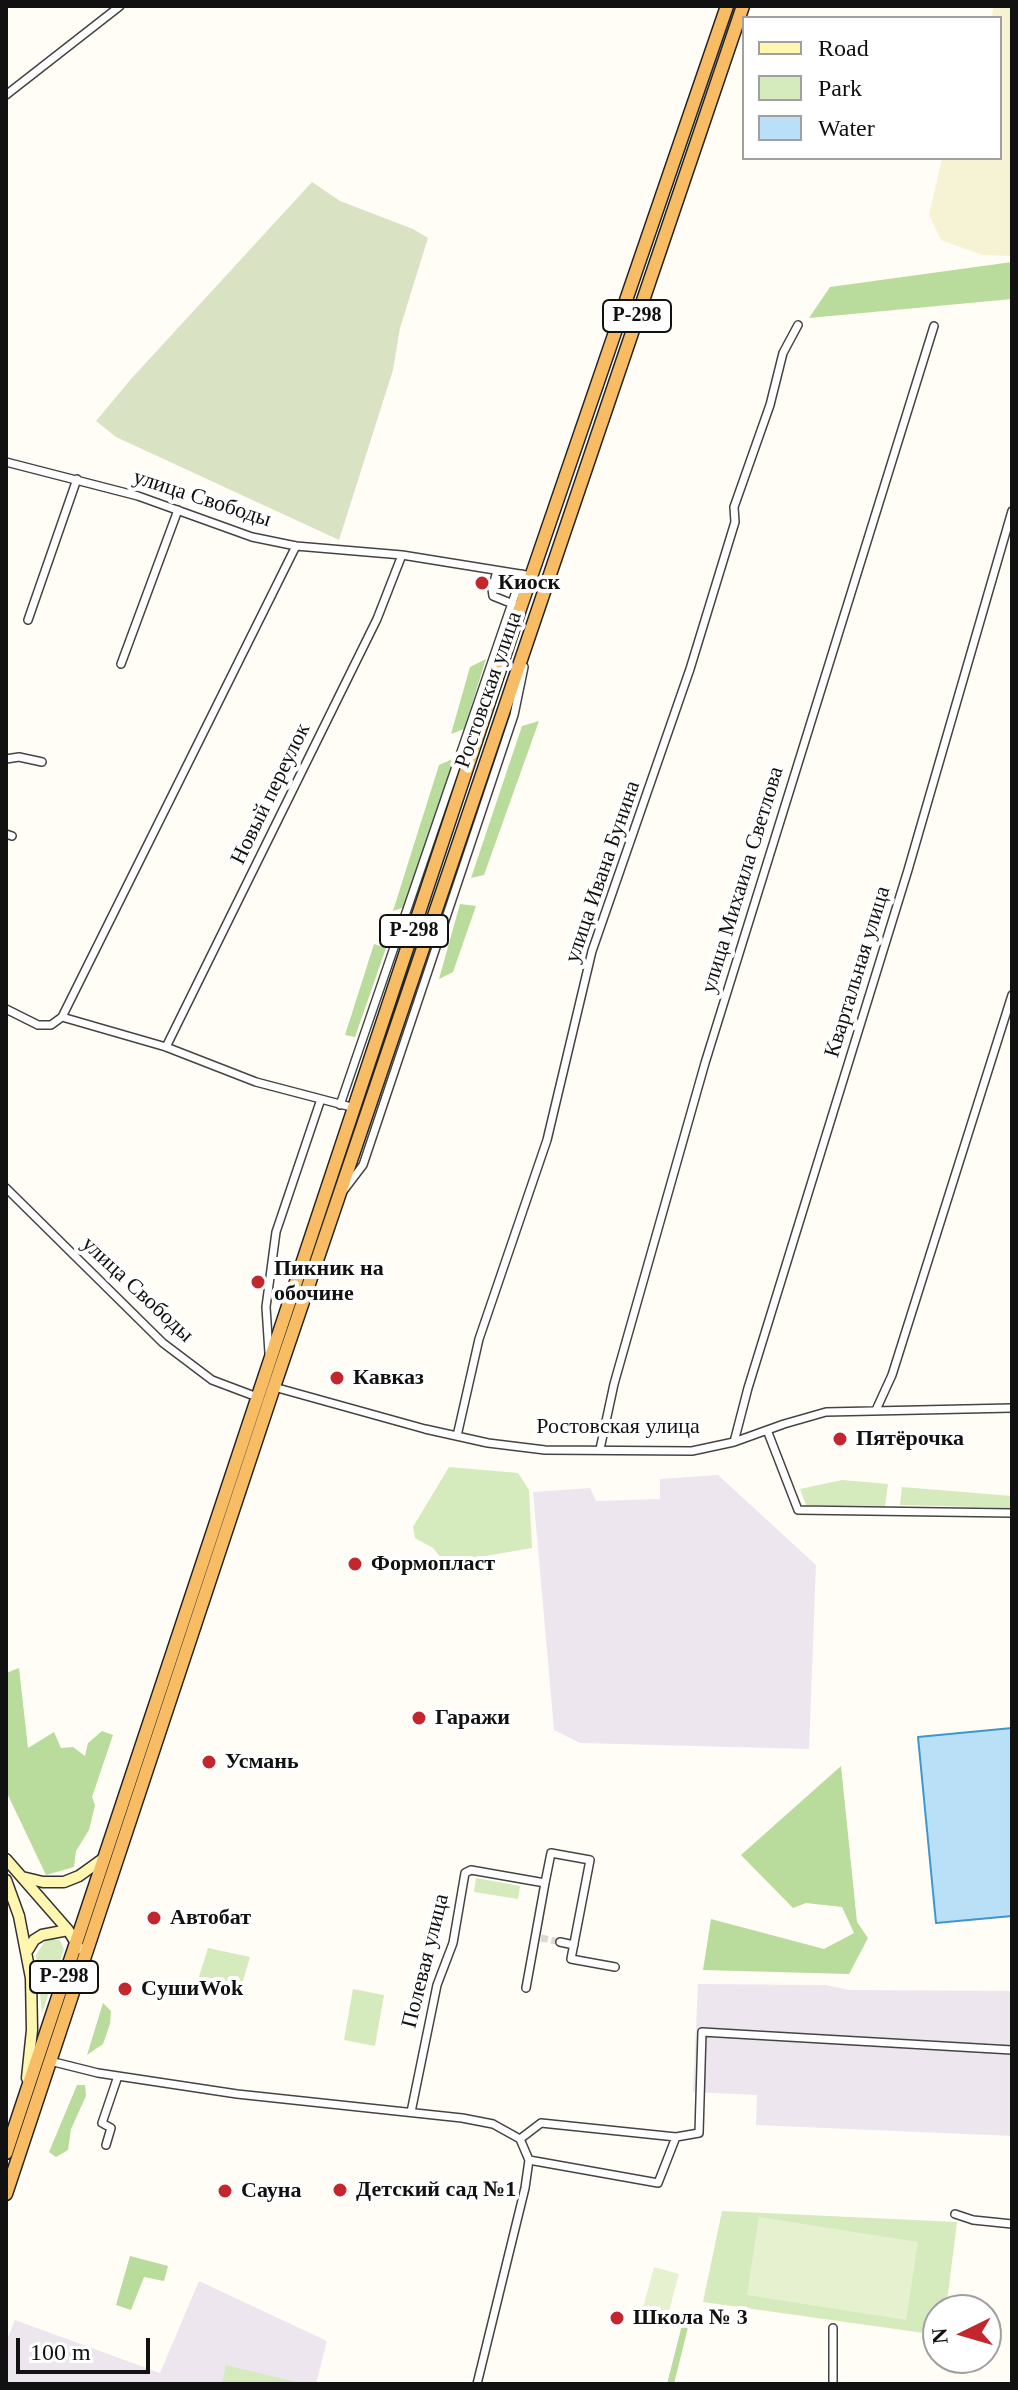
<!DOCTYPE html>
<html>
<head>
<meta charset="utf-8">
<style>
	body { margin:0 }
	#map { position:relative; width:1018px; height:2390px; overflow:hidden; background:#fffdf5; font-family:"Times New Roman",serif }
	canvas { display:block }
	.frame { position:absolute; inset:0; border:8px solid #111; pointer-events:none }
	.legend { position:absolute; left:742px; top:16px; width:260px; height:144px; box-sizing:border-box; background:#fff; border:2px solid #a0a0a0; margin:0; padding:10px 14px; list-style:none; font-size:24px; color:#111 }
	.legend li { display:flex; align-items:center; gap:16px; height:40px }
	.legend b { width:40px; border:2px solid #a0a0a0 }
	.north { position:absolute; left:922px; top:2294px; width:80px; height:80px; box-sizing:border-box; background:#fff; border:2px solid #a0a0a0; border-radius:50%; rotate:265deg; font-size:22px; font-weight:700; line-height:32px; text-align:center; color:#111 }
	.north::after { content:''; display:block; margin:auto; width:28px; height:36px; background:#c4262e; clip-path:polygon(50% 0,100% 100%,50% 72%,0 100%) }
	.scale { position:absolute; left:16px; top:2338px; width:134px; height:36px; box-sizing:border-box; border:4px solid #111; border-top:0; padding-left:10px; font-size:24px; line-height:28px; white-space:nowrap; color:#111; -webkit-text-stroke:6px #fff; paint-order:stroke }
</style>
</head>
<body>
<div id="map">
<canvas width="1018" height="2390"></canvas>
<div class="frame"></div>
<ul class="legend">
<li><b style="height:10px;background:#fff6b0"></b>Road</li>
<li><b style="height:22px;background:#d5ebbd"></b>Park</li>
<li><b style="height:22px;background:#b9e0f7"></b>Water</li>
</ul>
<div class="north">N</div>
<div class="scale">100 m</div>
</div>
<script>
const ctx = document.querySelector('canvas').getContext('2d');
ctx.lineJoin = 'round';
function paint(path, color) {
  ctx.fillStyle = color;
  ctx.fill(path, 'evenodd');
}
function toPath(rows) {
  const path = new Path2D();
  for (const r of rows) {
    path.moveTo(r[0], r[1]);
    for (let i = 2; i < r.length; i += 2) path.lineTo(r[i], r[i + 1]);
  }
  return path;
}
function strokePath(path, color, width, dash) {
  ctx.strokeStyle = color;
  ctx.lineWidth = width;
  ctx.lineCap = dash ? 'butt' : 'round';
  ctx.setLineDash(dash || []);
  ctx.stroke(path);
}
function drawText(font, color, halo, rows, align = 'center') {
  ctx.font = font + ' "Times New Roman",serif';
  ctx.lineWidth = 8;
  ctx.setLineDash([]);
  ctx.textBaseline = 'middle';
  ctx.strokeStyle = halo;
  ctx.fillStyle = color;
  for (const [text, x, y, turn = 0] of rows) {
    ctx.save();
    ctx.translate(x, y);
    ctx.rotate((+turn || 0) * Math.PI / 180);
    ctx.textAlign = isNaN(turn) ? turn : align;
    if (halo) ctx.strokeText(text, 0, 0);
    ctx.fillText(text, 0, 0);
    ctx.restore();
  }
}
const industrial = toPath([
	[718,1475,816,1565,809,1749,580,1743,554,1730,533,1492,590,1488,596,1501,660,1499,660,1479],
	[698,1984,826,1985,850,1990,1012,1991,1012,2136,756,2125,757,2095,693,2092],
	[199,2281,327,2341,316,2384,6,2384,6,2342,15,2320,160,2373]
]);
const farmland = toPath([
	[994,6,1012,6,1012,256,982,255,941,240,929,215,942,158,1000,158,1000,18,991,18]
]);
const green = toPath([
	[449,1467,518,1473,529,1490,532,1548,445,1563,433,1548,415,1538,413,1527],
	[842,1480,888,1484,885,1506,806,1505,800,1489],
	[902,1487,1012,1496,1012,1508,900,1505],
	[476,1878,520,1886,518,1899,474,1892],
	[52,1939,60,1940,64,1949,42,2013,36,1955,45,1941],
	[208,1948,250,1957,240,1991,198,1980],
	[353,1989,384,1995,375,2046,344,2040],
	[722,2211,957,2222,946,2310,938,2310,938,2335,703,2302],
	[226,2365,304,2384,222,2384]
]);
const forest = toPath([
	[1012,262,1012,299,809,318,830,287],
	[486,659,464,729,451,734,470,667],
	[539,721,484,875,471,878,522,726],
	[457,757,405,907,393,911,439,765],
	[460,904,476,906,453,972,439,979],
	[374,944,386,948,355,1037,345,1035],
	[19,1668,28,1748,54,1732,61,1748,73,1747,85,1756,88,1743,102,1731,113,1735,92,1797,95,1805,89,1830,76,1851,74,1867,46,1875,6,1791,6,1673],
	[841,1766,857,1922,868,1938,849,1974,703,1970,711,1919,824,1949,854,1933,842,1907,806,1903,793,1908,741,1855],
	[103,2003,111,2011,110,2024,103,2044,87,2055],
	[77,2085,85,2085,86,2096,71,2129,68,2150,56,2157,49,2152],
	[130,2256,168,2266,164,2281,144,2277,131,2310,116,2305],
	[684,2317,690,2319,674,2384,667,2384]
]);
const cemetery = toPath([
	[312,182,340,201,413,229,428,238,400,328,393,370,339,540,116,437,96,421,131,379]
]);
const pitch = toPath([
	[759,2217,918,2242,906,2320,747,2295],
	[654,2267,679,2274,665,2326,640,2319]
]);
const water = toPath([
	[1012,1728,1012,1916,936,1923,918,1737,1012,1728]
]);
const minorTunnel = toPath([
	[541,1938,560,1942]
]);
const minor = toPath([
	[6,95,120,6],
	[6,462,138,496,252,537,296,546,402,555,526,575],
	[497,571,492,589,493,596,513,604],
	[28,620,77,479],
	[121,664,178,510],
	[6,759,19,757,42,762],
	[6,834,12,836],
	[6,1009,38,1025,51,1025,62,1017,166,1047,256,1082,355,1108],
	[62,1017,296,546],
	[166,1047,377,619,402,555],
	[340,1105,522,574],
	[6,1188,163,1343,212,1380,257,1397],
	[344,1190,363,1165,514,715,524,667],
	[269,1353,266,1307,276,1232,321,1099],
	[274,1387,425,1429,488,1443,545,1450,692,1451,734,1442,784,1424,826,1412,1012,1408],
	[876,1410,892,1375,1012,995],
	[767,1430,798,1510,1012,1513],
	[457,1436,479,1339,547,1140,592,951,690,669,735,522,734,507,770,405,783,353,798,325],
	[734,1442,748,1388,908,870,1012,511],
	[600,1449,614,1384,705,1063,934,326],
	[560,1942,574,1945],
	[526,1988,545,1883],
	[50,2061,98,2073,237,2094,462,2118,493,2124,520,2139,529,2160,525,2188,477,2384],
	[411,2112,437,1985,453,1943,465,1873,471,1870,545,1883,551,1853,590,1860,571,1959,615,1967],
	[520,2139,541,2123,676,2137,699,2133,702,2032,1012,2050],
	[106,2145,111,2128,102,2123,118,2076],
	[529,2160,658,2183,676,2137],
	[955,2214,973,2220,1012,2224],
	[833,2328,833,2384]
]);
const secondary = toPath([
	[6,1859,68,1930,79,1948],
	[22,1877,43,1882,64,1882,79,1876,104,1858],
	[6,1880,19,1916,31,1978,32,2030,27,2078],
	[28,1950,34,1940,42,1935,68,1930]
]);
const trunk = toPath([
	[6,2153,521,606,727,6],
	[6,2194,274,1387,743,6]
]);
const markers = [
	[482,583,8,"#c4262e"],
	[258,1282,8,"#c4262e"],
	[337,1378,8,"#c4262e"],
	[840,1439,8,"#c4262e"],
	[355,1564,8,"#c4262e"],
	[419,1718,8,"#c4262e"],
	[209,1762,8,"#c4262e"],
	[154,1918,8,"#c4262e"],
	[125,1989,8,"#c4262e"],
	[340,2190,8,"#c4262e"],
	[225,2191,8,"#c4262e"],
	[617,2318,8,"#c4262e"]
];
const shields = [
	[637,316,68],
	[414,931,68],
	[64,1977,68]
];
const shieldNames = [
	["Р-298",637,316],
	["Р-298",414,931],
	["Р-298",64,1977]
];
const streetNames = [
	["улица Свободы",202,499,18],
	["Ростовская улица",489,690,-71],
	["Новый переулок",271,794,-64],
	["улица Ивана Бунина",603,872,-71],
	["улица Михаила Светлова",743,880,-73],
	["Квартальная улица",858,972,-73],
	["улица Свободы",137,1290,43],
	["Ростовская улица",618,1427],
	["Полевая улица",426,1961,-76]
];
const poiNames = [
	["Киоск",498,583],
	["Пикник на",274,1269],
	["обочине",274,1294],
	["Кавказ",353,1378],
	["Пятёрочка",856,1439],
	["Формопласт",371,1564],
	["Гаражи",435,1718],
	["Усмань",225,1762],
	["Автобат",170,1918],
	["CушиWok",141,1989],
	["Детский сад №1",356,2190],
	["Сауна",241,2191],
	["Школа № 3",633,2318]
];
paint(industrial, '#eee6ef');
paint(farmland, '#f6f3d4');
paint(green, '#d5ebbd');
paint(forest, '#b9dc9c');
paint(cemetery, '#d9e3c4');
paint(pitch, '#e6f2cf');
paint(water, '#b9e0f7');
strokePath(water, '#3f96cf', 2);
strokePath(minorTunnel, '#dbdad3', 7, [7, 3.5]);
strokePath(minor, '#444', 10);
strokePath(secondary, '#333', 13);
strokePath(trunk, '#222', 15);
strokePath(minor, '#fff', 7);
strokePath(secondary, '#fff6b0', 10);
strokePath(trunk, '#f7bc64', 12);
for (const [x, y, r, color] of markers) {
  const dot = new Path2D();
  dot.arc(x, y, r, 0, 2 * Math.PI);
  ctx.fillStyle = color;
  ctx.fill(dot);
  strokePath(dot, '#fff', 3);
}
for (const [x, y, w] of shields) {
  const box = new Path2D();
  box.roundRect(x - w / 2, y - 16, w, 32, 6);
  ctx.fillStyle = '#fff';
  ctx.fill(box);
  strokePath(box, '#111', 2);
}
drawText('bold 20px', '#111', null, shieldNames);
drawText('22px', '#111', '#fff', streetNames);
drawText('bold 22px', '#111', '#fff', poiNames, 'left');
</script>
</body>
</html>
